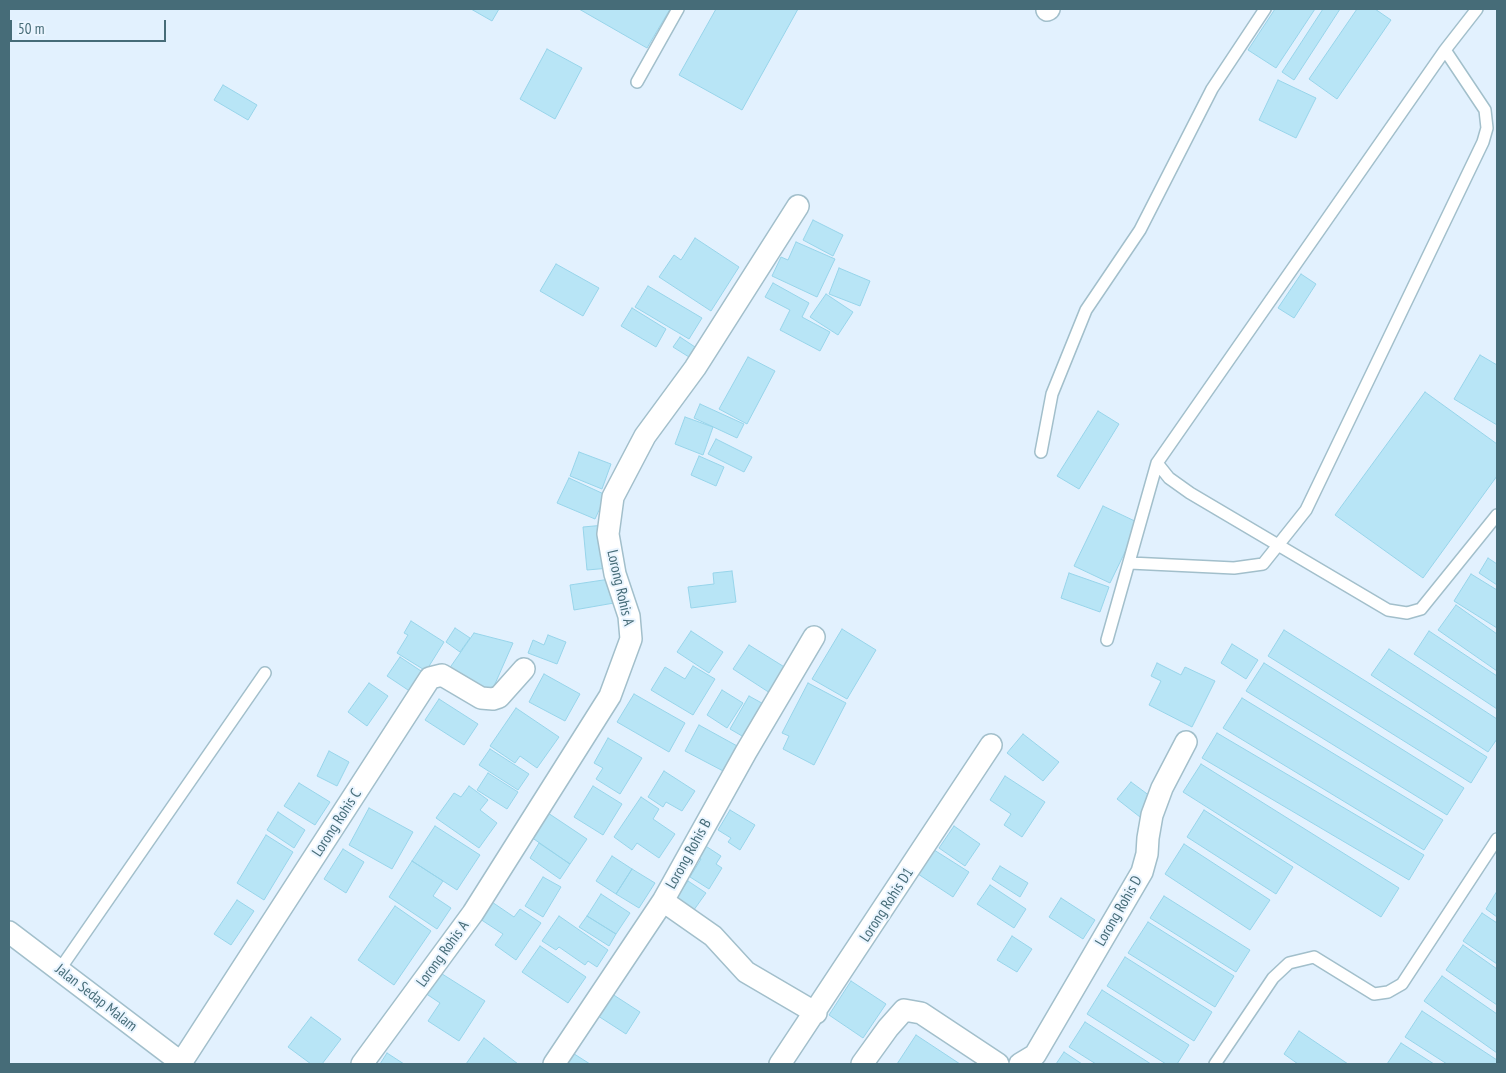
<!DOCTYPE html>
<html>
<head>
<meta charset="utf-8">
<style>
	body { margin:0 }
	#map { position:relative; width:1506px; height:1073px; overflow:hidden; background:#e2f1fe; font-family:"PT Sans Narrow",sans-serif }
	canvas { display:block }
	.frame { position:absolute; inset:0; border:10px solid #466c78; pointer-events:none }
	.scale { position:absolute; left:10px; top:20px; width:156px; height:22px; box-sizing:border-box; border:2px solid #466c78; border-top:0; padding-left:6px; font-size:15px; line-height:18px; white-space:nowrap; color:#466c78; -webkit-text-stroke:4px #eaf5ff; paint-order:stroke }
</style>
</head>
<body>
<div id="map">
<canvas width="1506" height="1073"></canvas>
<div class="frame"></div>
<div class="scale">50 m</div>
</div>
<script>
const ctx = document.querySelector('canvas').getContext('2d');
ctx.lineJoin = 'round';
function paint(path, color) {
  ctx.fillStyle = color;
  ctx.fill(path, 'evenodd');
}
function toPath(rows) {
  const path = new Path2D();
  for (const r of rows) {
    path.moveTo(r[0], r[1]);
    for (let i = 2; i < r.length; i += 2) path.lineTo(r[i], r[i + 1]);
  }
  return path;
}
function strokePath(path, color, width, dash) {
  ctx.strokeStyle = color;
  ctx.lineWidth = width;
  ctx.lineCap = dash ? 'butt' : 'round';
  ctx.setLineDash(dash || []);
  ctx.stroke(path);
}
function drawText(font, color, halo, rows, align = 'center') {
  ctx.font = font + ' "PT Sans Narrow",sans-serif';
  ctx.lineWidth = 4;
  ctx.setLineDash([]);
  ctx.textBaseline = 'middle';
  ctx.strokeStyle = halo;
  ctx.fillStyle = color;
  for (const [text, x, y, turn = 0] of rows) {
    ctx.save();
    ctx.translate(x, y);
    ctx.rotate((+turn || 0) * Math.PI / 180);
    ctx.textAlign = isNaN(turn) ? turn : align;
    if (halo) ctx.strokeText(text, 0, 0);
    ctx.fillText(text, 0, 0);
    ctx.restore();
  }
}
const building = toPath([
	[471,9,499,9,492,21,471,9],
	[579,9,670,9,647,48,579,9],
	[716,9,798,9,742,110,679,75,716,9],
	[1275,9,1315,9,1276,68,1248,50,1275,9],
	[1323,9,1340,9,1294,80,1282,72,1323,9],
	[1357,9,1375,9,1391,20,1337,99,1309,79,1357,9],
	[547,49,582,68,555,119,520,99,547,49],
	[1278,80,1316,98,1296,138,1259,120,1278,80],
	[223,85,257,105,248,120,214,100,223,85],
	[813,220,843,235,833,256,803,240,813,220],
	[695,238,739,267,711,311,659,277,674,255,681,260,695,238],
	[796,242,835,259,817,297,772,276,781,257,788,260,796,242],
	[556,264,599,288,583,316,540,291,556,264],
	[839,268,870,281,860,306,829,294,839,268],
	[1301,274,1316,284,1294,318,1278,308,1301,274],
	[773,283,809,303,802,317,830,332,820,351,780,330,790,310,765,297,773,283],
	[648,286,702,318,689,339,635,307,648,286],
	[826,294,853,312,838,335,810,317,826,294],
	[632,308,666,329,656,347,621,326,632,308],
	[680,337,695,347,689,357,673,347,680,337],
	[1480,355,1497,365,1497,425,1454,399,1480,355],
	[748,357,775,371,747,424,719,409,748,357],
	[1425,392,1497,444,1497,476,1423,578,1335,515,1425,392],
	[700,404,744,424,737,438,694,418,700,404],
	[1098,411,1119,424,1079,489,1057,476,1098,411],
	[685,417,713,427,703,455,675,444,685,417],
	[716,439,752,457,744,472,708,454,716,439],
	[579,452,611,464,602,489,570,476,579,452],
	[699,456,724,467,716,486,691,475,699,456],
	[569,478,606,495,595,519,557,503,569,478],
	[1103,506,1139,523,1110,583,1074,566,1103,506],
	[605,525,610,568,587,570,583,527,605,525],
	[1488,558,1497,564,1497,585,1479,573,1488,558],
	[732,571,736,602,691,608,688,587,714,584,713,573,732,571],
	[1069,573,1109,587,1100,612,1061,598,1069,573],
	[1471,574,1497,590,1497,628,1454,601,1471,574],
	[610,579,614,603,574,610,570,585,610,579],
	[1456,605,1497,634,1497,671,1438,630,1456,605],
	[411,621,444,642,426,671,397,653,408,635,404,633,411,621],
	[455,628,470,638,460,652,446,642,455,628],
	[842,629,876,650,847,699,812,679,842,629],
	[1284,630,1487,757,1471,783,1268,656,1284,630],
	[691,631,723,652,709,673,677,652,691,631],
	[1429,631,1497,676,1497,709,1414,654,1429,631],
	[474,633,513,643,491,693,449,669,474,633],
	[548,635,566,642,557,664,528,653,533,640,544,645,548,635],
	[1232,644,1258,660,1246,679,1221,663,1232,644],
	[749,645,786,668,770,693,733,669,749,645],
	[1389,649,1497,719,1497,739,1488,752,1371,675,1389,649],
	[400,657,427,675,414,694,387,676,400,657],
	[1157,663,1181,675,1185,667,1215,681,1192,727,1149,705,1161,681,1151,676,1157,663],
	[1264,663,1464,788,1447,815,1246,691,1264,663],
	[693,666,715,679,693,715,651,690,665,667,685,679,693,666],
	[544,674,580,694,565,721,529,702,544,674],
	[369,683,388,696,367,726,348,712,369,683],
	[808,683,846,703,814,765,783,749,789,736,782,733,808,683],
	[722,690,743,703,727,728,707,715,722,690],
	[634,694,685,723,669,752,617,722,634,694],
	[749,696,769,707,749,740,730,729,749,696],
	[1242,698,1443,820,1424,850,1223,728,1242,698],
	[439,699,478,724,464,745,425,720,439,699],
	[516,708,559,737,537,768,520,756,515,763,490,746,516,708],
	[699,725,739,747,725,772,685,751,699,725],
	[1217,733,1424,855,1409,880,1202,758,1217,733],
	[1023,734,1059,762,1043,781,1007,753,1023,734],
	[608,738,642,758,620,794,596,779,603,768,594,763,608,738],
	[490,749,529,774,518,790,479,765,490,749],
	[329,751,349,762,337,786,317,776,329,751],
	[1201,764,1399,888,1381,917,1183,792,1201,764],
	[664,771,695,791,682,811,666,802,663,807,648,797,664,771],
	[488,773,518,792,507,809,477,790,488,773],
	[1005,776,1045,802,1022,837,1004,825,1011,814,990,800,1005,776],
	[1131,782,1154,799,1140,817,1117,799,1131,782],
	[299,783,330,802,315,825,284,806,299,783],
	[469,786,488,800,480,810,497,823,479,848,436,818,454,793,461,797,469,786],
	[593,786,622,804,603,835,574,817,593,786],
	[641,797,659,809,653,819,675,834,659,858,637,843,632,850,614,837,641,797],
	[369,808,413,832,392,869,349,845,369,808],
	[730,810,755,825,740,850,728,842,731,838,718,830,730,810],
	[1204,810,1293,867,1276,894,1187,837,1204,810],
	[278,812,305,830,294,848,267,830,278,812],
	[548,813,587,839,570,864,531,837,548,813],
	[435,826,480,855,457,890,412,861,435,826],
	[954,826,980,844,965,866,939,848,954,826],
	[266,835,293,852,264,900,237,883,266,835],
	[539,843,570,864,560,879,530,858,539,843],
	[701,843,721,856,716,864,722,868,709,889,690,877,701,859,693,855,701,843],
	[1184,844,1270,900,1250,930,1165,874,1184,844],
	[931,848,969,872,953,897,915,872,931,848],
	[343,849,364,862,346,893,324,879,343,849],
	[612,856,632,869,616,894,596,881,612,856],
	[412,861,443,881,433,896,451,908,437,929,389,897,412,861],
	[1000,866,1028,883,1020,897,992,879,1000,866],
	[632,869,655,883,639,908,616,894,632,869],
	[543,877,561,887,543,917,525,906,543,877],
	[688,881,706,893,691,914,673,902,688,881],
	[990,885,1026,909,1014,928,977,904,990,885],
	[1497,891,1497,917,1486,909,1497,891],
	[601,894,630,913,616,934,587,916,601,894],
	[1164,896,1250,950,1236,972,1150,918,1164,896],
	[1061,898,1095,920,1083,939,1049,917,1061,898],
	[237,900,254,911,231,945,214,934,237,900],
	[489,900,514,917,520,909,541,923,516,960,495,945,503,934,477,917,489,900],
	[395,906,431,931,394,985,358,960,395,906],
	[1482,913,1497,923,1497,964,1463,941,1482,913],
	[559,916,608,950,597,967,588,961,585,965,559,947,556,950,542,941,559,916],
	[587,916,616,934,609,946,579,927,587,916],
	[1148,922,1234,976,1215,1007,1128,953,1148,922],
	[1012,936,1032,949,1017,972,997,960,1012,936],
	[1463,945,1497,969,1497,1005,1446,970,1463,945],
	[540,946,586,977,568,1003,522,972,540,946],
	[1125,957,1212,1012,1194,1041,1107,986,1125,957],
	[439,972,485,1001,459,1041,428,1021,440,1003,425,993,439,972],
	[1442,976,1497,1014,1497,1053,1424,1001,1442,976],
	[851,981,886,1004,863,1038,829,1015,851,981],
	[1102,990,1189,1045,1177,1064,1166,1064,1087,1014,1102,990],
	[609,992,640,1012,626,1034,595,1014,609,992],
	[1422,1011,1497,1060,1497,1064,1447,1064,1405,1037,1422,1011],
	[311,1017,341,1039,322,1064,311,1064,288,1047,311,1017],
	[1085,1022,1151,1064,1096,1064,1069,1047,1085,1022],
	[1299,1031,1348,1064,1298,1064,1284,1054,1299,1031],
	[916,1035,960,1064,897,1064,916,1035],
	[484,1038,518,1064,466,1064,484,1038],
	[1401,1043,1434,1064,1387,1064,1401,1043],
	[568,1050,590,1064,558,1064,568,1050],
	[1064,1052,1082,1064,1056,1064,1064,1052],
	[387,1053,404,1064,380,1064,387,1053]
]);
const service = toPath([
	[637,82,678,9],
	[1041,452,1052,394,1086,310,1140,230,1212,89,1265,9],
	[1157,463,1169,478,1190,493,1388,610,1407,613,1421,609,1497,515],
	[1130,563,1234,568,1263,564,1306,510,1483,142,1487,128,1485,110,1445,50],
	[1107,640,1157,463,1445,50,1477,9],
	[60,969,265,673],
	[1215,1064,1273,978,1289,963,1314,957,1374,994,1388,992,1402,984,1497,839]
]);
const minor = toPath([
	[1047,10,1049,9],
	[663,901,713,936,746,972,816,1013],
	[9,932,183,1064],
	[181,1063,430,678,442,675,481,698,493,699,499,697,524,669],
	[362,1064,473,913,610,696,631,639,629,616,615,574,608,534,613,497,645,436,695,368,798,206],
	[554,1064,663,901,746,752,814,637],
	[780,1064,991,745],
	[862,1064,888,1028,904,1010,921,1013,998,1064],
	[1020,1064,1035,1055,1142,872,1147,854,1148,838,1152,815,1162,788,1186,742]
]);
const streetNames = [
	["Lorong Rohis A",620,588,77],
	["Lorong Rohis C",337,823,-57],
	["Lorong Rohis B",689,854,-61],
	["Lorong Rohis D1",887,905,-57],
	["Lorong Rohis D",1119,911,-60],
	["Lorong Rohis A",443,954,-54],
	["Jalan Sedap Malam",96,998,38]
];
paint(building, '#b8e5f6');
strokePath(building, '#97d4ea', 1);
strokePath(service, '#a2bfcb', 14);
strokePath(minor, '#a2bfcb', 24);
strokePath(service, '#fff', 11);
strokePath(minor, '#fff', 21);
drawText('15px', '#466c78', '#eaf5ff', streetNames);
</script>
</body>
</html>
